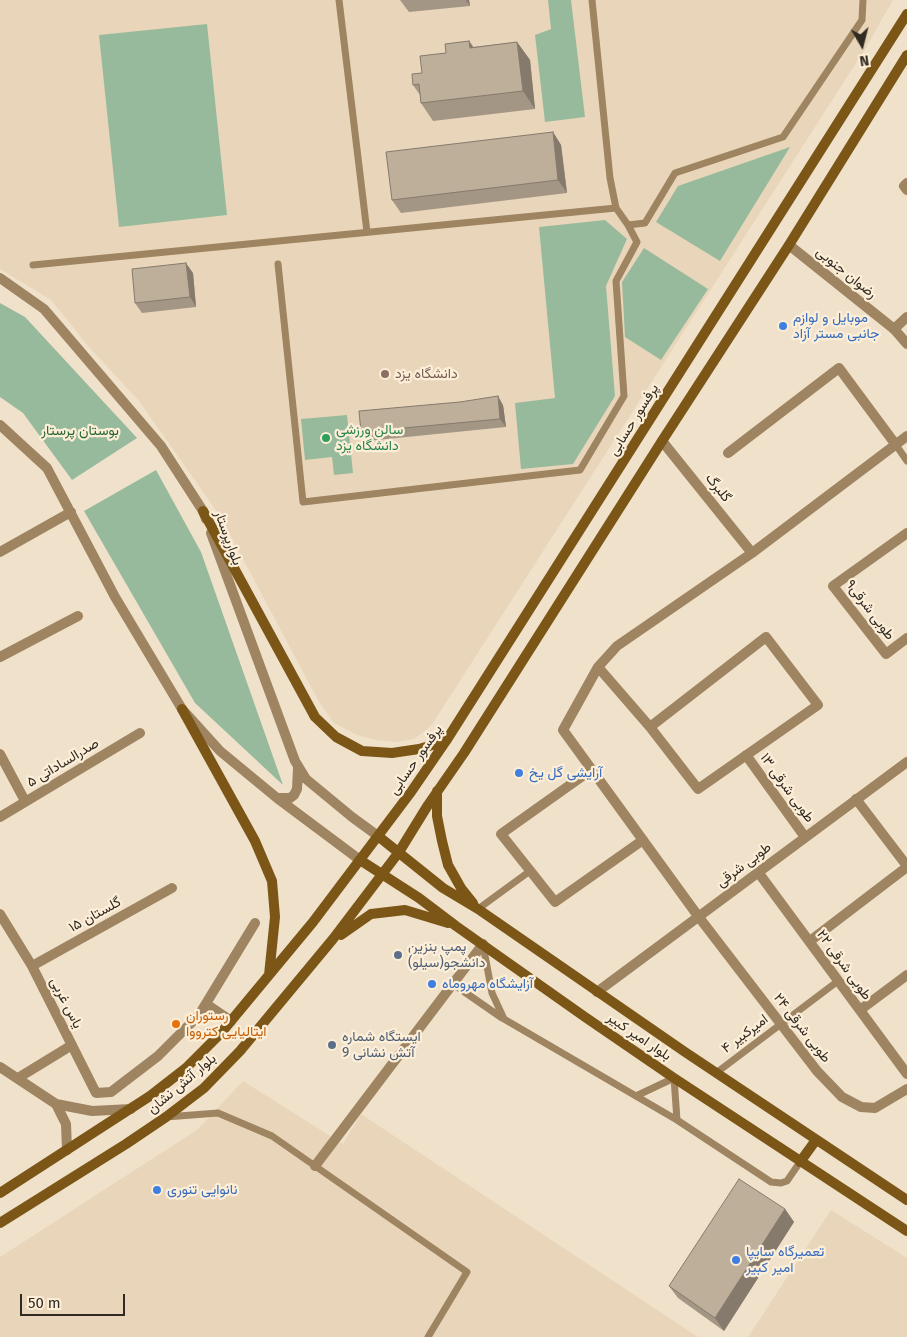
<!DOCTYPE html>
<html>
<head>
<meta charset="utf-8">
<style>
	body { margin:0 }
	#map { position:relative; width:907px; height:1337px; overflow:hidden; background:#f0e1cb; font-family:"Fira Sans",sans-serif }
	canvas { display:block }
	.north { position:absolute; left:837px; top:20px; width:50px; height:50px; -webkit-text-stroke:4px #fdeed8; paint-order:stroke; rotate:172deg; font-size:14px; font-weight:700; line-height:20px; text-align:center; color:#302a22 }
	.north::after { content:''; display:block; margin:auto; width:18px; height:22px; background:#302a22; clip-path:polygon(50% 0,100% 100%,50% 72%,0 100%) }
	.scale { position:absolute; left:20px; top:1294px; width:105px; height:22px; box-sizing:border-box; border:2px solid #302a22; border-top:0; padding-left:6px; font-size:15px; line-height:18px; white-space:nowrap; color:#302a22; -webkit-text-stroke:4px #fdeed8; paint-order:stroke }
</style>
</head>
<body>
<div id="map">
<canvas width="907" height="1337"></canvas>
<div class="north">N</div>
<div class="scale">50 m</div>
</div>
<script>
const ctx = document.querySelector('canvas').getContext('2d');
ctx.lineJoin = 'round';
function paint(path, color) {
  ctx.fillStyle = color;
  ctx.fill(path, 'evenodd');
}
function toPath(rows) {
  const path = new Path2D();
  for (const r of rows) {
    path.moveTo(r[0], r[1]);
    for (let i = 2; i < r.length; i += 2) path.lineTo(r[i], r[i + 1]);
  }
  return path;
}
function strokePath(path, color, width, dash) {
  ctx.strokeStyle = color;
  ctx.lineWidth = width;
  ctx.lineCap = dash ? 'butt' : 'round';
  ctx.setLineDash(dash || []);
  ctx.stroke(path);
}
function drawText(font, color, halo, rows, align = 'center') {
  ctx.font = font + ' "Fira Sans",Vazirmatn,sans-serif';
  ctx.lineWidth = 4.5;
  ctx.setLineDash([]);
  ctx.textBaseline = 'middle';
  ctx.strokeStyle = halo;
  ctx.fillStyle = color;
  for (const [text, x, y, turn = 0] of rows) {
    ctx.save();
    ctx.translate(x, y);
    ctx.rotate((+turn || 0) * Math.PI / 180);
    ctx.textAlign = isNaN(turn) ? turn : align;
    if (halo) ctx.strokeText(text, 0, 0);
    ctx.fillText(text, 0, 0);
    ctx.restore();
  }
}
const built = toPath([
	[0,0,893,0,865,49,431,726,414,739,395,742,376,740,357,735,334,723,319,702,220,516,139,401,89,347,51,300,0,269],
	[243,1081,343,1144,361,1114,698,1337,0,1337,0,1257,197,1130],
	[831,1210,907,1258,907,1337,748,1337]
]);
const green = toPath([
	[548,0,571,0,585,117,545,122,535,35,551,29],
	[207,24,227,215,119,227,99,35],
	[790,147,720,261,656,222,678,186],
	[605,220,627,239,606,286,615,396,573,464,521,469,515,403,555,398,539,227],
	[644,248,708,289,661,360,625,337,622,282],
	[0,303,25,317,137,438,72,480,23,413,0,397],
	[347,415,353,473,334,475,332,457,305,460,301,419],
	[156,470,201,552,283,785,195,703,84,511]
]);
const service = toPath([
	[339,0,367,232],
	[592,0,610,178,616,208,628,225,645,223,675,173,783,137,862,20,863,0],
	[278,264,303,502,580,470,624,396,616,281,637,242,628,225],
	[33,265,616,208],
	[896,445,907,461],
	[478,909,530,871],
	[483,945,492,993,504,1019,677,1120],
	[453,984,502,1018],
	[716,1073,838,981],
	[636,1096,674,1078,677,1120,771,1182,781,1183,787,1181,800,1162],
	[166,1117,218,1113,272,1136,467,1272,428,1337]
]);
const minor = toPath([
	[907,183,904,186,907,190],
	[894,329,907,317],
	[907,436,752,553,617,646,598,667,563,730,698,916,817,1071,842,1097,861,1107,875,1108,907,1089],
	[662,441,752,553],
	[728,453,839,368,896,445],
	[907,533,833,586,886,654,907,638],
	[766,637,818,705,698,789,650,727,766,637],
	[0,657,78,616],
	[598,667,650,727],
	[0,754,25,801],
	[746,755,805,837],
	[591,770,501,834,555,902,643,840],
	[856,799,907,866],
	[0,817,140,733],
	[758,872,907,1074],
	[0,914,32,966,96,1093,111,1092,158,1056,199,1015,255,923],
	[810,941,907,867],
	[32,966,172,888],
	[206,1004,231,1021],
	[860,1010,907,975],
	[18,1078,72,1045],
	[315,1166,483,944]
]);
const tertiary = toPath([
	[789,245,894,329,907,344],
	[0,278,44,309,161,446,203,511,206,519],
	[0,425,47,468,115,597,182,709,220,751,277,798,360,860],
	[211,533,295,761,306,779,352,817,378,836],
	[0,552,71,512],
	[278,798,290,798,294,795,297,789,298,768],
	[597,992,907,762],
	[0,1067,56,1104,92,1111,131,1109],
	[56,1104,66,1124,67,1150]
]);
const secondary = toPath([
	[203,511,315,717,336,737,362,751,392,753,419,749,446,741],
	[182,709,255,841,272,881,275,917,269,975],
	[437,791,437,816,442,841,448,865,461,888,473,903],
	[378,836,443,888,478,909,685,1052,907,1200],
	[360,860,419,898,456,926,585,1017,674,1078,907,1231],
	[341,935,371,914,405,910,448,923],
	[800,1162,816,1140],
	[0,1193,150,1096,186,1068,221,1033,313,922,411,792,446,741,907,14],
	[0,1223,126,1144,166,1117,204,1088,240,1051,333,939,399,852,428,805,464,753,662,441,789,245,907,55]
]);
const wall = toPath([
	[400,0,469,0,470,6,409,12],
	[469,41,473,47,517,42,530,60,535,109,433,121,421,103,420,95,413,85,422,73,446,53],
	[553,132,561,145,567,193,401,213,392,200],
	[193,273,196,307,142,313,135,303],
	[503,405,506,427,367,441,361,432],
	[785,1209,794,1222,724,1331,678,1298,669,1286]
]);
const shadedWall = toPath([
	[466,0,469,0,470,6],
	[469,41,482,59,470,48],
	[517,42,530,60,535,109,523,91],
	[553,132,561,145,567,193,558,180],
	[186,263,193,273,196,307,190,297],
	[498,396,503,405,506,427,500,419],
	[785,1209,794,1222,724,1331,715,1318]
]);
const building = toPath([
	[469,41,470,48,517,42,523,91,421,103,419,84,413,85,412,74,422,73,420,56,446,53,445,44,469,41],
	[553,132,558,180,392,200,386,152,553,132],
	[186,263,190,297,135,303,132,269,186,263],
	[498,396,500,419,361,432,359,411,460,402,498,396],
	[739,1179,785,1209,715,1318,669,1286,739,1179]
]);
const markers = [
	[783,326,5,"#3f7fe0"],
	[385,374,5,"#8d6e63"],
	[326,438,5,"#2e9e5b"],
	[519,773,5,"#3f7fe0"],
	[398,955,5,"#5c6f8a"],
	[432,984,5,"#3f7fe0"],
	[176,1024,5,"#e8710a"],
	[332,1045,5,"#5c6f8a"],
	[157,1190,5,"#3f7fe0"],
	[736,1260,5,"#3f7fe0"]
];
const streetNames = [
	["رضوان جنوبی",846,273,39],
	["پرفسور حسابی",634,420,-58],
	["گلبرگ",718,488,51],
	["بلوارپرستار",228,538,70],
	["طوبی شرقی۹",870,610,53],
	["پرفسور حسابی",416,760,-55],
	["صدرالساداتی ۵",63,763,-31],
	["طوبی شرقی ۱۳",787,788,54],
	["طوبی شرقی",744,865,-37],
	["گلستان ۱۵",95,915,-29],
	["طوبی شرقی ۲۲",844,965,54],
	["یاس غربی",66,1003,63],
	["طوبی شرقی ۲۴",802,1028,52],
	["امیرکبیر ۴",745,1034,-37],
	["بلوار امیر کبیر",639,1037,34],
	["بلوار آتش نشان",182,1084,-40]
];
const shopNames = [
	["موبایل و لوازم",793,318],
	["جانبی مستر آزاد",793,334],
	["آرایشی گل یخ",529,773],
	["آرایشگاه مهروماه",442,984],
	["نانوایی تنوری",167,1190],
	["تعمیرگاه سایپا",746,1252],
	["امیر کبیر",746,1268]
];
const educationNames = [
	["دانشگاه یزد",395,374]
];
const leisureNames = [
	["سالن ورزشی",336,430],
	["دانشگاه یزد",336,446]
];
const parkNames = [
	["بوستان پرستار",80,431]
];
const serviceNames = [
	["پمپ بنزین",408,947],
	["دانشجو(سیلو)",408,963],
	["ایستگاه شماره",342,1037],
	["9 آتش نشانی",342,1053]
];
const foodNames = [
	["رستوران",186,1016],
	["ایتالیایی کترووا",186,1032]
];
paint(built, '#e9d6ba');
paint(green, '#98ba9c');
strokePath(service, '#9e8460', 7);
strokePath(minor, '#9e8460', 10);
strokePath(tertiary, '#9e8460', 10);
strokePath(secondary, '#7c5617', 10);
paint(wall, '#a39684');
paint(shadedWall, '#857a6c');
paint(building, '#beaf9a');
strokePath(building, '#857a6c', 1);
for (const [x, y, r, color] of markers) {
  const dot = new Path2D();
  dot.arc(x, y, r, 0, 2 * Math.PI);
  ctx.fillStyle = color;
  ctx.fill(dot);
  strokePath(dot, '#fdeed8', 2);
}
drawText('14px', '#302a22', '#fdeed8', streetNames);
drawText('14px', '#366cbe', '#fdeed8', shopNames, 'left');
drawText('14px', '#785e54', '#fdeed8', educationNames, 'left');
drawText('14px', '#27864d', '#fdeed8', leisureNames, 'left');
drawText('14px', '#266634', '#fdeed8', parkNames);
drawText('14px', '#4e5e75', '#fdeed8', serviceNames, 'left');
drawText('14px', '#c56008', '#fdeed8', foodNames, 'left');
</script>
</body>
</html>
